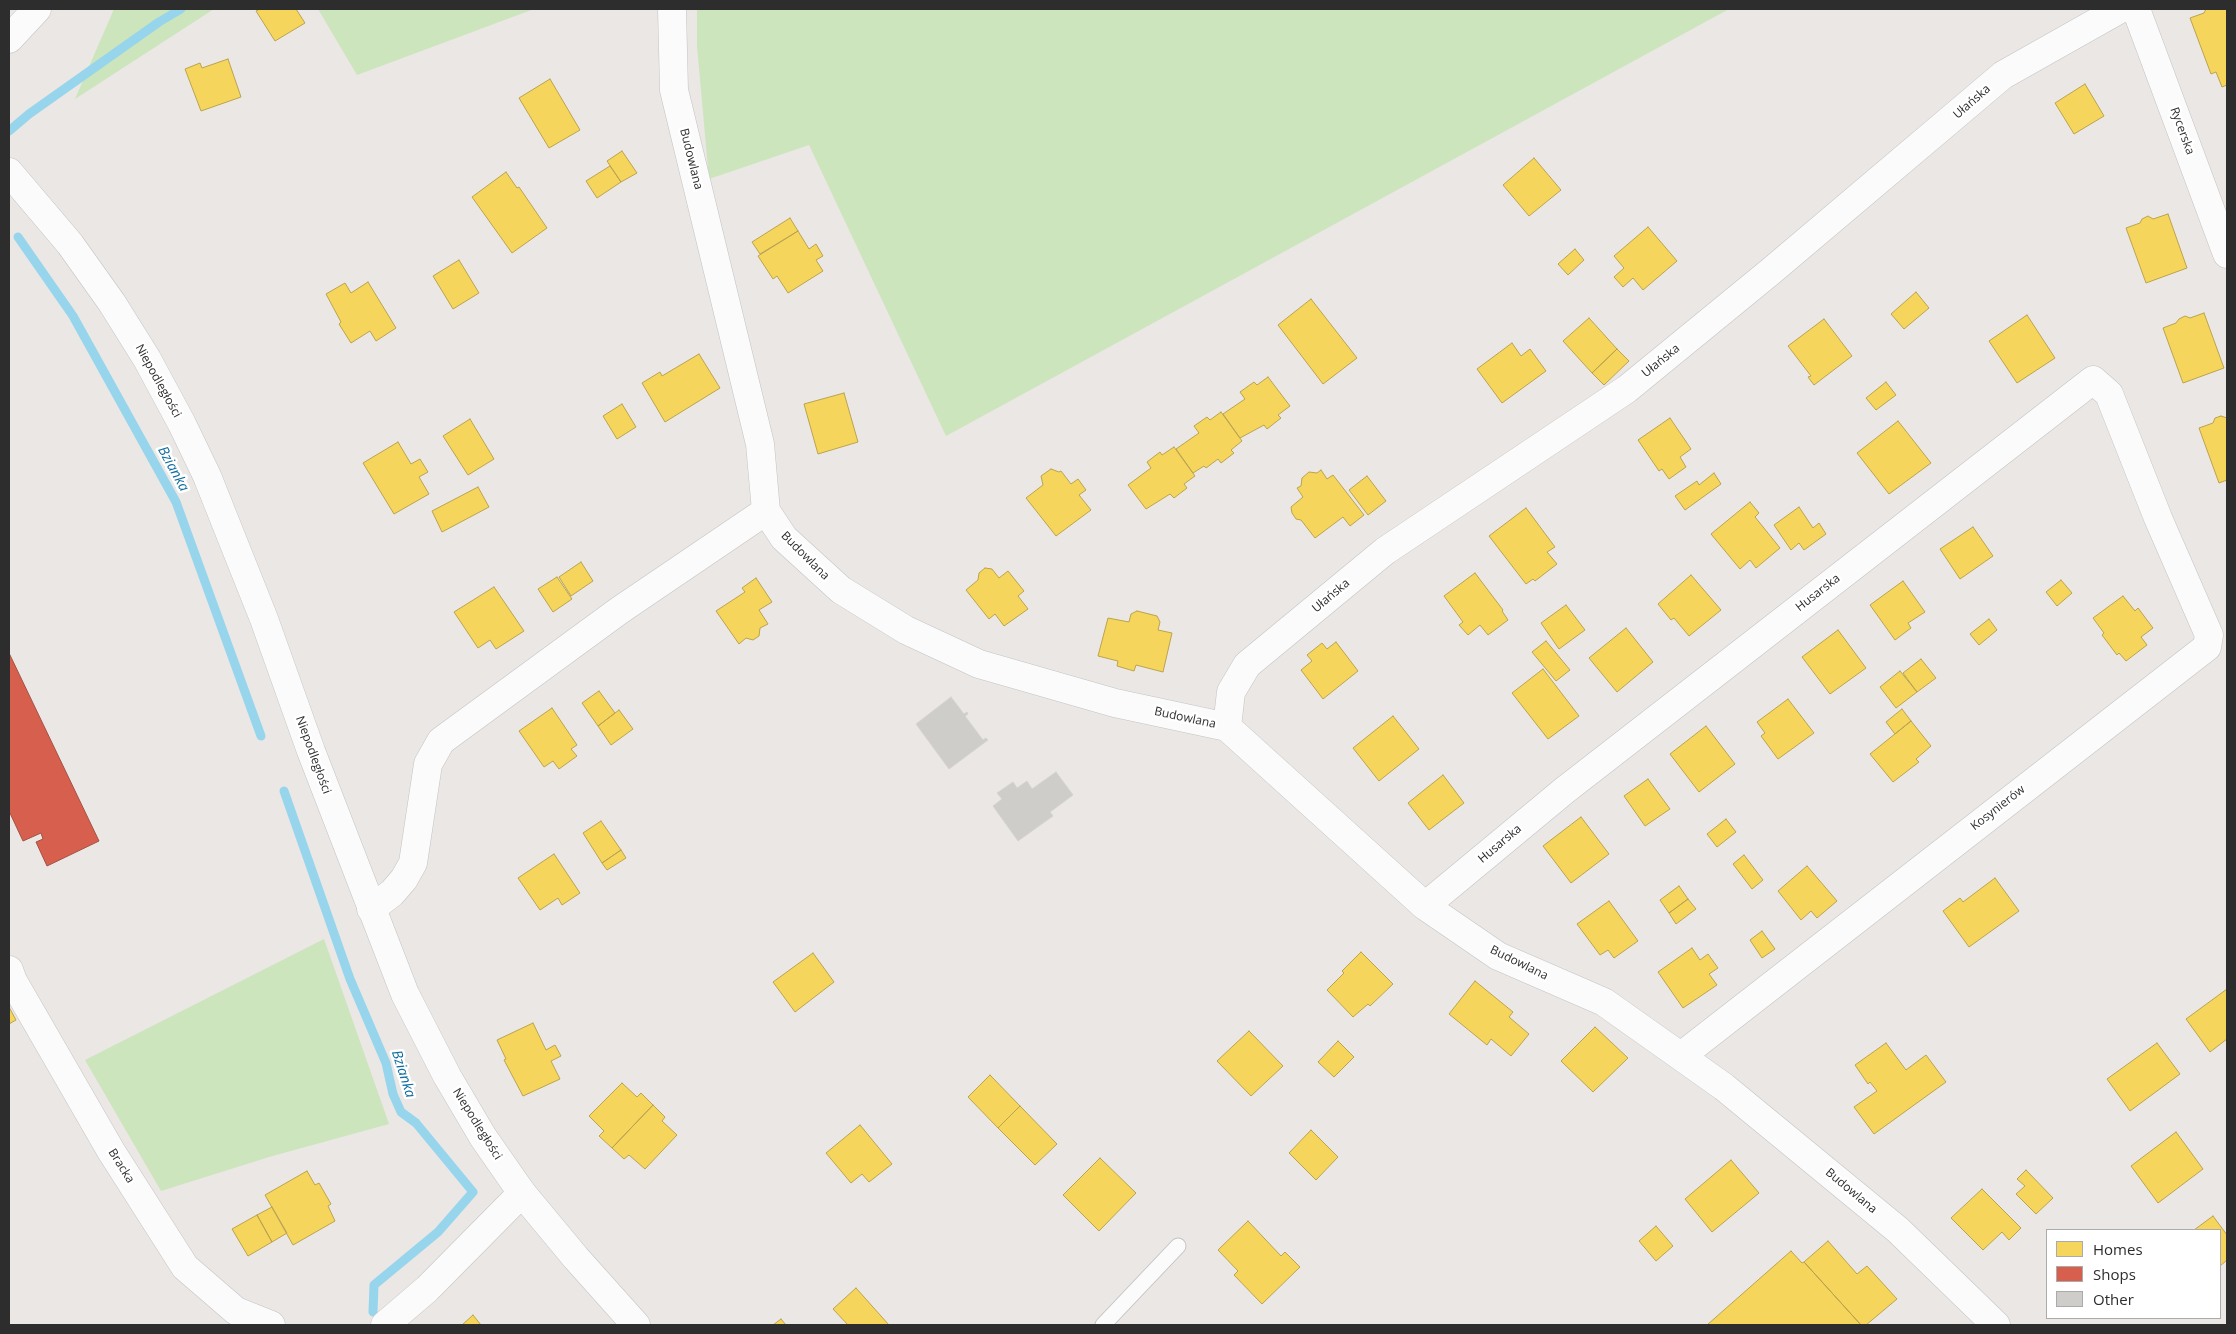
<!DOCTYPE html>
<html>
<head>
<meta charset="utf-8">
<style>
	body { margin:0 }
	#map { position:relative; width:2236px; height:1334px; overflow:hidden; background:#eae7e4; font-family:"Open Sans",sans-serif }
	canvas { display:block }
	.frame { position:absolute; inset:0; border:10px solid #2d2d2d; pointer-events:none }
	.legend { position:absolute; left:2046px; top:1229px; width:175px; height:90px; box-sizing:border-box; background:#fff; border:1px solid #ababab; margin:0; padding:6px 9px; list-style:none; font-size:15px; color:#2d2d2d }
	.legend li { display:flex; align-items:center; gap:10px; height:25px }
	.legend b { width:25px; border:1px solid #ababab }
</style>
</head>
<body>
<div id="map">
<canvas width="2236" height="1334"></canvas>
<div class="frame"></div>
<ul class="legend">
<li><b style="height:14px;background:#f6d55c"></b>Homes</li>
<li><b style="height:14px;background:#d6604d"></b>Shops</li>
<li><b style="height:14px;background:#cfcdca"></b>Other</li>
</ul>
</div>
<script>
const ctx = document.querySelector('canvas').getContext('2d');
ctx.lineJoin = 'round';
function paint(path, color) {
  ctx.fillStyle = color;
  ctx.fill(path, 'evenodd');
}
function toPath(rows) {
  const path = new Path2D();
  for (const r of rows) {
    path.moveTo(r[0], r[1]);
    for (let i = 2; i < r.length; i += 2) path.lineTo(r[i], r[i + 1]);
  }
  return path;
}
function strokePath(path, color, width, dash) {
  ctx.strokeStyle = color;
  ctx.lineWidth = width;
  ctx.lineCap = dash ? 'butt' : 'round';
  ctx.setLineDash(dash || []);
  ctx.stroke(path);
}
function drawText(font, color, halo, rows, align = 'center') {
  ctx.font = font + ' "Open Sans",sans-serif';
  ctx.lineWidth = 5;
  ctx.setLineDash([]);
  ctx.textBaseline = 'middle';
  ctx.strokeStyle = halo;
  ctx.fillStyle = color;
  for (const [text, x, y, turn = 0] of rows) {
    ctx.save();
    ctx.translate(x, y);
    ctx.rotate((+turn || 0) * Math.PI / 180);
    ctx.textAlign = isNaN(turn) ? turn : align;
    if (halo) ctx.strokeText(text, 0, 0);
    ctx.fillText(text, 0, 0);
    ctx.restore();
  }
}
const green = toPath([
	[114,9,214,9,75,99],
	[318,9,534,9,357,75],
	[697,9,1729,9,946,436,809,145,709,179,697,46],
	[324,939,389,1124,269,1157,161,1191,85,1060]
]);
const homes = toPath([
	[260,9,296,9,305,23,275,41,256,11,260,9],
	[2206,9,2227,9,2227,85,2222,87,2216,72,2211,74,2190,18,2204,13,2206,9],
	[228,59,241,97,201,111,185,69,200,63,202,68,228,59],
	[550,79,580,130,549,148,519,98,550,79],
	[2085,84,2104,116,2074,134,2055,103,2085,84],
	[622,151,637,173,621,182,607,161,622,151],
	[1534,158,1561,190,1529,216,1503,185,1534,158],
	[610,166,621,182,597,198,586,181,610,166],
	[506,172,517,188,519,187,547,228,512,253,472,197,506,172],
	[2168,214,2187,268,2146,283,2126,228,2140,223,2142,219,2148,216,2153,219,2168,214],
	[790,218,798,231,760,254,752,242,790,218],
	[1648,227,1677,261,1643,290,1633,278,1623,287,1614,277,1624,268,1614,256,1648,227],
	[798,231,809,249,816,244,823,256,816,260,823,271,788,293,777,276,773,279,758,256,798,231],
	[1575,249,1584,260,1568,275,1558,264,1575,249],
	[459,260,479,293,453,309,433,276,459,260],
	[368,282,396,328,376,341,370,331,351,343,339,324,341,322,326,294,345,283,351,293,368,282],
	[1916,292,1929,308,1904,329,1891,314,1916,292],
	[1311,299,1357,358,1323,384,1278,325,1311,299],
	[2204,313,2224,368,2183,383,2163,328,2176,323,2179,319,2185,316,2190,318,2204,313],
	[2027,315,2055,358,2017,383,1989,341,2027,315],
	[1589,318,1617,349,1592,373,1563,341,1589,318],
	[1824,319,1852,356,1814,385,1808,377,1811,376,1788,346,1824,319],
	[1512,343,1521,356,1530,349,1546,371,1502,403,1477,369,1512,343],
	[1617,349,1629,361,1604,385,1592,373,1617,349],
	[699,354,720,388,665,422,642,383,660,372,662,376,699,354],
	[1268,377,1290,406,1278,415,1281,418,1267,429,1264,425,1240,438,1223,414,1245,399,1240,392,1254,382,1257,385,1268,377],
	[1886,382,1896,395,1876,410,1866,398,1886,382],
	[844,393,858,442,818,454,804,404,844,393],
	[622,404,636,427,617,439,603,416,622,404],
	[1221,412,1242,441,1231,450,1234,453,1221,463,1218,459,1206,468,1204,466,1193,473,1176,449,1199,433,1194,426,1207,417,1210,420,1221,412],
	[2221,416,2227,418,2227,480,2219,483,2199,428,2213,423,2215,418,2221,416],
	[1670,418,1691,449,1680,457,1686,467,1669,479,1662,469,1659,471,1638,440,1670,418],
	[470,419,494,459,468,475,443,436,470,419],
	[1898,421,1931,463,1889,494,1857,453,1898,421],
	[398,442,411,464,420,459,428,472,419,477,429,494,394,514,363,463,398,442],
	[1174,447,1195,476,1184,484,1187,488,1174,498,1170,494,1146,509,1128,485,1151,468,1147,462,1160,452,1162,455,1174,447],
	[1051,469,1059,472,1061,471,1071,484,1078,479,1086,490,1079,495,1091,510,1056,536,1026,498,1043,485,1041,476,1051,469],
	[1321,470,1327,479,1333,475,1364,515,1350,526,1343,517,1315,538,1301,520,1296,519,1292,513,1291,507,1303,497,1297,488,1301,486,1302,478,1309,472,1317,473,1321,470],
	[1714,473,1721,484,1685,510,1675,496,1697,481,1699,485,1714,473],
	[1367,476,1386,501,1368,515,1349,490,1367,476],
	[478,487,489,507,442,532,432,511,478,487],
	[1750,502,1759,513,1755,517,1780,548,1756,568,1750,560,1740,569,1711,534,1750,502],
	[1799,507,1813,528,1819,523,1826,534,1804,550,1799,543,1791,550,1774,525,1799,507],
	[1526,508,1555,547,1547,552,1557,564,1535,581,1533,579,1526,584,1489,536,1526,508],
	[1973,527,1993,556,1960,579,1940,549,1973,527],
	[581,562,593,581,571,596,559,577,581,562],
	[985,568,992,569,999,578,1008,571,1024,591,1018,596,1028,609,1004,626,995,614,989,619,966,590,978,580,979,573,985,568],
	[1475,573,1503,610,1502,611,1508,620,1488,635,1480,625,1468,635,1459,625,1463,622,1444,596,1475,573],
	[1691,575,1721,610,1689,636,1674,618,1671,620,1658,604,1691,575],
	[557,577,572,599,553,612,538,589,557,577],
	[756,578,772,602,759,610,768,624,760,628,759,636,753,640,746,638,739,644,716,611,745,592,742,588,756,578],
	[2061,580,2072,593,2057,606,2046,592,2061,580],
	[1903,581,1925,612,1908,623,1911,628,1895,640,1870,605,1903,581],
	[494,587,524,631,496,649,490,640,478,648,454,612,494,587],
	[2123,596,2135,611,2138,608,2153,628,2141,637,2147,645,2126,661,2119,653,2117,655,2102,635,2104,633,2093,618,2123,596],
	[1566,605,1585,630,1559,649,1541,623,1566,605],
	[1137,611,1157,616,1160,622,1158,630,1172,633,1163,672,1136,665,1134,671,1117,666,1118,661,1098,656,1108,618,1129,622,1131,614,1137,611],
	[1989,619,1997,630,1979,645,1970,634,1989,619],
	[1626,628,1653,662,1617,692,1589,658,1626,628],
	[1838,630,1866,668,1830,694,1802,657,1838,630],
	[1546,641,1570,670,1556,681,1532,652,1546,641],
	[1336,642,1358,671,1323,699,1301,670,1312,661,1307,655,1322,643,1327,649,1336,642],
	[1921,659,1936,678,1917,692,1903,673,1921,659],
	[1543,669,1579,716,1548,739,1512,693,1543,669],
	[1900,671,1917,692,1896,708,1880,687,1900,671],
	[599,691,615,713,598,726,582,703,599,691],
	[1788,699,1814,733,1778,759,1761,736,1765,733,1757,722,1788,699],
	[552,708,577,745,571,749,577,756,559,769,553,761,544,767,519,731,552,708],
	[1902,709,1911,721,1895,734,1886,722,1902,709],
	[619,710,633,729,611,745,598,726,619,710],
	[1393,716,1419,749,1379,781,1353,748,1393,716],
	[1911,721,1931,746,1916,759,1919,762,1893,782,1870,754,1911,721],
	[1706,726,1735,764,1699,792,1670,754,1706,726],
	[1443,775,1464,803,1429,830,1408,803,1443,775],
	[1648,779,1670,809,1645,826,1624,796,1648,779],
	[1581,817,1609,854,1571,883,1543,846,1581,817],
	[1726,819,1736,832,1717,847,1707,834,1726,819],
	[601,821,621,850,602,863,583,833,601,821],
	[621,850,626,858,607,870,602,863,621,850],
	[554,854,580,893,562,905,558,898,540,910,518,878,554,854],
	[1744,855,1763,880,1752,889,1733,864,1744,855],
	[1807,866,1837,901,1817,918,1811,911,1801,920,1778,891,1807,866],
	[1995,878,2019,911,1969,947,1943,911,1960,898,1963,902,1995,878],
	[1679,886,1688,899,1669,913,1660,900,1679,886],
	[1688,899,1696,909,1676,924,1669,913,1688,899],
	[1609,901,1638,941,1614,958,1608,950,1600,955,1577,924,1609,901],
	[1762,931,1775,949,1762,958,1750,940,1762,931],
	[1692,948,1700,960,1708,954,1718,968,1709,974,1717,985,1683,1008,1658,972,1692,948],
	[1361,952,1393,984,1370,1006,1368,1004,1353,1017,1327,990,1344,973,1342,971,1361,952],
	[813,953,834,982,795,1012,773,982,813,953],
	[1475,981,1513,1012,1509,1017,1529,1034,1511,1056,1491,1039,1487,1045,1449,1014,1475,981],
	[2227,989,2227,1039,2210,1052,2186,1019,2227,989],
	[9,1007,16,1020,9,1024,9,1007],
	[533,1023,546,1050,555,1045,561,1056,551,1061,560,1079,523,1096,504,1060,506,1059,497,1040,533,1023],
	[1595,1027,1628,1058,1593,1092,1561,1061,1595,1027],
	[1249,1031,1283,1066,1251,1096,1217,1061,1249,1031],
	[1338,1041,1354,1057,1334,1077,1318,1062,1338,1041],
	[1886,1043,1906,1070,1926,1055,1946,1082,1874,1134,1854,1107,1877,1091,1870,1082,1868,1084,1855,1065,1886,1043],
	[2157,1043,2180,1074,2130,1111,2107,1079,2157,1043],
	[990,1075,1020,1106,998,1128,968,1097,990,1075],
	[622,1083,637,1097,641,1093,653,1105,612,1148,599,1136,604,1131,589,1116,622,1083],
	[653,1105,665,1117,662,1121,677,1135,645,1169,629,1155,624,1159,612,1148,653,1105],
	[1020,1106,1057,1144,1035,1165,998,1128,1020,1106],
	[860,1125,892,1164,869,1182,862,1174,851,1183,826,1153,860,1125],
	[1311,1130,1338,1157,1316,1180,1289,1153,1311,1130],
	[2176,1132,2203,1169,2158,1203,2131,1166,2176,1132],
	[1100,1158,1136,1193,1099,1231,1063,1195,1100,1158],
	[1731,1160,1759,1193,1712,1232,1685,1199,1731,1160],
	[2026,1170,2053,1198,2036,1214,2016,1194,2025,1186,2017,1179,2026,1170],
	[307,1171,315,1185,319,1183,331,1204,328,1206,335,1221,293,1245,265,1195,307,1171],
	[1982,1189,2021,1228,2009,1240,2002,1232,1983,1250,1951,1218,1982,1189],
	[272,1207,287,1233,272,1242,257,1215,272,1207],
	[257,1215,272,1242,248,1256,232,1229,257,1215],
	[2213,1216,2227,1235,2227,1260,2220,1266,2220,1230,2194,1230,2213,1216],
	[1248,1221,1281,1256,1285,1252,1300,1267,1262,1304,1234,1275,1238,1271,1218,1250,1248,1221],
	[1656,1226,1673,1246,1656,1261,1639,1241,1656,1226],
	[1828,1241,1857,1274,1867,1266,1897,1299,1866,1325,1861,1325,1804,1262,1828,1241],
	[1791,1251,1802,1263,1804,1262,1861,1325,1707,1325,1791,1251],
	[856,1288,889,1325,848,1325,833,1309,856,1288],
	[473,1315,481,1325,462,1325,473,1315],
	[781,1319,786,1325,773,1325,781,1319]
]);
const shops = toPath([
	[9,653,99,841,47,866,36,842,43,839,41,833,23,841,9,811,9,653]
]);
const stream = toPath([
	[9,131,29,114,159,22,181,9],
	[18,237,73,316,176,502,261,736],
	[284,791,350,979,386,1063,393,1094,401,1112,416,1123,473,1192,438,1232,374,1285,373,1312]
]);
const building = toPath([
	[951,697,964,714,967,712,968,714,965,716,983,740,986,738,988,740,949,769,916,724,951,697],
	[1056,772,1073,795,1050,812,1053,816,1018,841,993,806,1002,799,997,793,1013,782,1017,788,1027,781,1032,789,1056,772]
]);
const lane = toPath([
	[1103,1325,1178,1246]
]);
const street = toPath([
	[672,9,674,90,760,444,766,511,784,538,841,590,906,630,979,664,1115,703,1227,727,1425,906,1498,956,1604,1002,1724,1087,1898,1230,1996,1325],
	[2136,9,2227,254],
	[1227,727,1231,692,1247,665,1385,551,1627,389,1770,272,2003,75,2120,9],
	[1425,906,1565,790,2093,380,2109,394,2158,518,2209,635,2207,647,1681,1056],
	[371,909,392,893,404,879,413,863,428,764,441,741,620,610,766,511],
	[9,970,13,981,111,1151,185,1267,236,1311,271,1325],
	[385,1325,427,1289,522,1193]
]);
const secondary = toPath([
	[9,39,37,9],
	[9,172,70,244,112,303,147,359,182,424,207,476,264,619,311,751,405,994,447,1076,483,1137,522,1193,576,1258,636,1325]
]);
const streetNames = [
	["Ułańska",1972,102,-41],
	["Rycerska",2182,131,70],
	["Budowlana",691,159,76],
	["Ułańska",1661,361,-39],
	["Niepodległości",158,381,61],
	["Budowlana",805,556,45],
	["Husarska",1818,593,-38],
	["Ułańska",1331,596,-40],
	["Budowlana",1185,718,12],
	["Niepodległości",313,755,70],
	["Kosynierów",1998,808,-38],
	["Husarska",1500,844,-40],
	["Budowlana",1519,963,26],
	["Niepodległości",477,1124,58],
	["Bracka",121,1166,58],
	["Budowlana",1851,1191,40]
];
const waterNames = [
	["Bzianka",173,469,61],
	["Bzianka",403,1074,72]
];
paint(green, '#cce5bd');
paint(homes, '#f6d55c');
strokePath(homes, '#baa34e', 1);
paint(shops, '#d6604d');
strokePath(shops, '#a35143', 1);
strokePath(stream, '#97d5ec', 9);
paint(building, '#cfcdca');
strokePath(building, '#d5d3d0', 1);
strokePath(lane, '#c4c3c4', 17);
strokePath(street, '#c4c3c4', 29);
strokePath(secondary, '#c4c3c4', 29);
strokePath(lane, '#fcfbfb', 15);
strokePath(street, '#fcfbfb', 28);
strokePath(secondary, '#fcfbfb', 28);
drawText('12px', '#2d2d2d', '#fff', streetNames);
drawText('italic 14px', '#0d6ca0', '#fff', waterNames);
</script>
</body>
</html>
